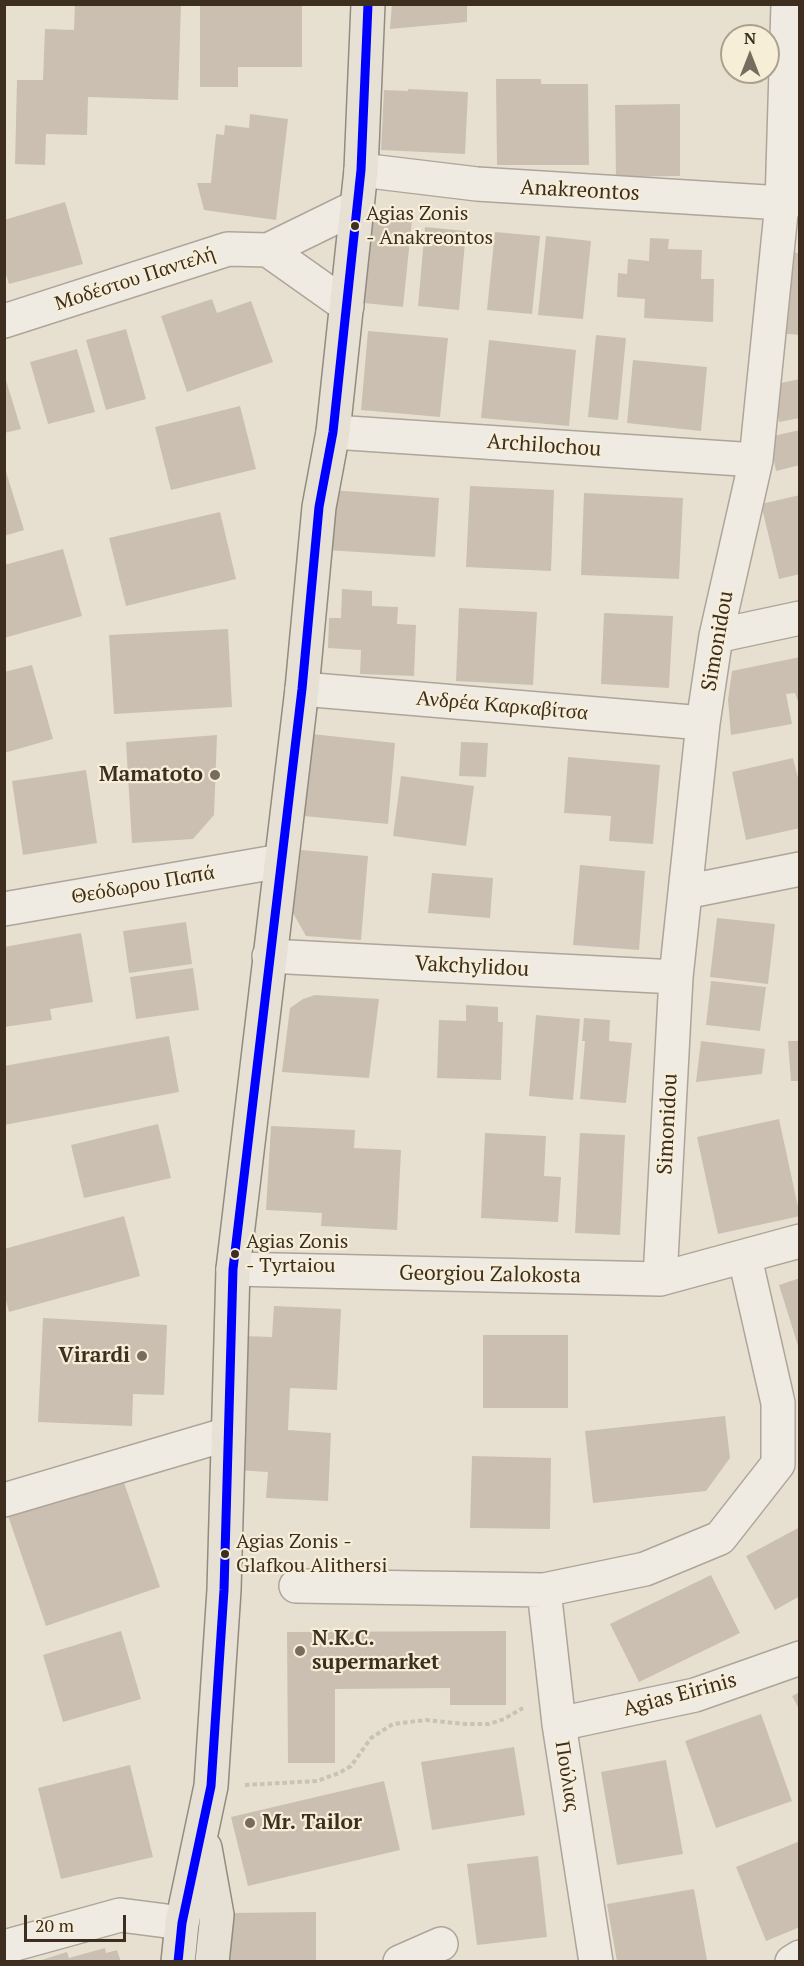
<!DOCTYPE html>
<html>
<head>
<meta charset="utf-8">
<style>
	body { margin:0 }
	#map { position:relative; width:804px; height:1966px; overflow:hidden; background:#e7e0d1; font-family:"PT Serif",serif }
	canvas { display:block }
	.frame { position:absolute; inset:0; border:6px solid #3d2e20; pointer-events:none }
	.north { position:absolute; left:720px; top:24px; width:60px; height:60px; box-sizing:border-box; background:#f7eed8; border:2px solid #ada18e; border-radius:50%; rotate:0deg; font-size:16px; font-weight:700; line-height:24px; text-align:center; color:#3d2e20 }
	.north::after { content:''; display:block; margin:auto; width:21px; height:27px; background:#786c5e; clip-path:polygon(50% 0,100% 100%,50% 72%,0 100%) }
	.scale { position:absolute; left:24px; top:1915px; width:102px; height:27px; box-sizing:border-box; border:3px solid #3d2e20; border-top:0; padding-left:8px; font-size:18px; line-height:21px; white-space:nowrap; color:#3d2e20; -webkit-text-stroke:4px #f7eed8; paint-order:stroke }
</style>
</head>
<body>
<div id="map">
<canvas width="804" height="1966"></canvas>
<div class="frame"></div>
<div class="north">N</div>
<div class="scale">20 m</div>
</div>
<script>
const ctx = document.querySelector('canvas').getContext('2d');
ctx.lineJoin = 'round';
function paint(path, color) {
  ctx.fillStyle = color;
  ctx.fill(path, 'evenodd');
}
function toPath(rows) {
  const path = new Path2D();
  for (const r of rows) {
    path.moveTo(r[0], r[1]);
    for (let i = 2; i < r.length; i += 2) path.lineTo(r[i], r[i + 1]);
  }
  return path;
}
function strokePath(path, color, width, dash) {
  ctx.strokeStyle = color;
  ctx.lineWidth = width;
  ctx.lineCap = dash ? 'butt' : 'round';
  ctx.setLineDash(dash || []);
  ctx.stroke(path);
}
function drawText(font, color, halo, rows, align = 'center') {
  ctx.font = font + ' "PT Serif",serif';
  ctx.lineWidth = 4.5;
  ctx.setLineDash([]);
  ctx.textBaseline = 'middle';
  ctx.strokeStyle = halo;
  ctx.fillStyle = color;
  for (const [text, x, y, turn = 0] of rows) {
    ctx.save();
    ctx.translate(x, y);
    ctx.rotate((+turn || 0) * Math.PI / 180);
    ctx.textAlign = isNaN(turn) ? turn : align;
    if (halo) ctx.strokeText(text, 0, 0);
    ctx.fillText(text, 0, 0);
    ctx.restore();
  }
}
const building = toPath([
	[75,4,181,4,178,100,88,97,87,135,46,134,45,165,15,164,17,80,43,80,45,29,74,30],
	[200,4,302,4,302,67,238,67,238,87,200,87],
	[392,4,467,4,467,22,390,29],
	[496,79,541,79,541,84,588,84,589,165,497,165],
	[408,89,468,92,465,154,381,150,384,90,408,91],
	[680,104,680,176,616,177,615,105],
	[250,114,288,119,276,220,204,210,197,183,211,183,216,134,224,135,225,125,249,128],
	[65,202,83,264,9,284,4,268,4,220],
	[373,216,412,220,403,307,364,303],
	[425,227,466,231,459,310,418,306],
	[495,232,540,236,532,314,487,310],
	[546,236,591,241,583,319,538,315],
	[650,238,669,239,668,249,702,250,701,279,714,279,713,322,644,318,645,299,617,297,618,273,627,274,628,259,649,261],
	[785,252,800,253,800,335,778,333],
	[212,299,217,313,251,301,273,362,187,392,161,316],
	[126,329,146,399,106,410,86,340],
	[368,331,448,338,440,417,361,410],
	[596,335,626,338,618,420,588,417],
	[489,340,576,350,569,426,481,418],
	[77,349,95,412,48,424,30,362],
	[633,360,707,367,701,431,627,423],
	[4,374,21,429,4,433],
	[800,379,800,418,779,422,771,385],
	[240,406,256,469,171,490,155,427],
	[800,430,800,465,776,471,769,437],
	[4,465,24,530,4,536],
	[470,486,554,490,551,571,466,567],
	[331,490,439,498,435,557,327,550],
	[584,493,683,498,679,579,581,575],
	[800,495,800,574,779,579,761,504],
	[220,512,236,579,126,606,109,538],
	[63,549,82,616,4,638,4,565],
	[342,589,372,591,372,606,398,607,397,624,416,625,414,676,360,674,361,650,328,648,329,618,341,618],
	[459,608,537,612,533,685,456,681],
	[604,613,673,616,669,688,601,684],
	[228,629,232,707,114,714,109,635],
	[800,657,800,707,795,693,786,694,792,724,731,735,728,700,732,671],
	[32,665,53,739,4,753,4,672],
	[312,734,395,743,388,824,304,816],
	[217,735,214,815,193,839,132,843,126,742],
	[461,742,488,743,486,777,459,776],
	[568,757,660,765,653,844,609,841,611,816,564,813],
	[793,758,800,786,800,828,746,840,732,772],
	[86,770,97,843,23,855,12,781],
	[401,776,474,786,466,846,393,836],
	[301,850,368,856,361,940,306,936,293,913],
	[580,865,645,871,639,950,573,945],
	[432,873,493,878,490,918,428,913],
	[717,918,775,924,768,984,710,977],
	[186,922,192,964,129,973,123,931],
	[81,933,93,1002,50,1009,52,1020,4,1027,4,947],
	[193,968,199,1010,136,1019,130,977],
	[711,981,766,987,760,1031,706,1025],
	[315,995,379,999,369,1078,282,1072,290,1008,303,999],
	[466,1005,498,1007,498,1022,503,1022,501,1080,437,1078,439,1020,466,1021],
	[536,1015,580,1019,573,1100,529,1096],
	[584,1018,610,1020,609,1041,632,1043,626,1103,580,1099,585,1041,582,1041],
	[169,1036,179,1092,4,1125,4,1066],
	[701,1041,765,1049,762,1074,696,1082],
	[788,1041,800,1041,800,1081,791,1081],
	[779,1119,800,1216,718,1234,697,1137],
	[158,1124,171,1178,84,1198,71,1145],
	[271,1126,355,1130,354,1148,401,1150,397,1230,321,1226,322,1213,266,1210],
	[485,1133,546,1136,544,1176,561,1177,558,1222,481,1218],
	[580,1133,625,1135,620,1235,575,1233],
	[124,1216,140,1276,9,1312,4,1293,4,1249],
	[800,1278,800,1349,799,1349,779,1285],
	[274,1306,341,1309,337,1390,290,1388,288,1430,331,1433,328,1501,266,1498,268,1472,237,1470,244,1336,272,1337],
	[43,1318,167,1325,164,1395,133,1394,132,1426,38,1422],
	[483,1335,568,1335,568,1408,483,1408],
	[725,1416,730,1458,706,1491,593,1503,585,1431],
	[472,1456,551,1458,550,1529,470,1528],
	[120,1471,160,1587,46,1626,6,1510],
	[800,1527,800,1596,775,1610,746,1556],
	[711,1575,740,1633,639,1682,610,1624],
	[121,1631,141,1699,63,1722,43,1655],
	[506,1631,506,1705,450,1705,450,1688,335,1689,335,1763,288,1763,287,1632],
	[800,1692,800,1711,792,1696],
	[761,1714,792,1801,716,1828,685,1741],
	[514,1747,525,1815,432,1830,421,1762],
	[666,1760,683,1854,617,1865,601,1772],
	[130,1765,153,1857,61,1879,38,1788],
	[384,1781,400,1850,248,1886,231,1817],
	[800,1841,800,1927,766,1941,736,1867],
	[538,1856,547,1937,477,1945,467,1864],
	[694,1889,707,1960,617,1962,607,1904],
	[316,1912,316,1962,230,1962,230,1913],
	[105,1948,106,1953,117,1950,121,1962,35,1962,67,1952,69,1958]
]);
const path = toPath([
	[245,1785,317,1781,339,1773,351,1766,371,1738,393,1724,426,1720,465,1724,489,1724,504,1719,523,1708]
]);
const minor = toPath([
	[361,170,477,184,782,203,800,199],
	[268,250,347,306],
	[4,321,228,249,268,250,356,207],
	[333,432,756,460],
	[716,636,800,618],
	[302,689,703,723],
	[685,892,800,869],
	[4,909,281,861],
	[269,956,676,977],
	[233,1269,660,1279,800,1241],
	[660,1279,676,977,703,723,716,636,756,460,782,203,788,4],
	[4,1500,228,1434],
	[296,1586,544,1590,645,1569,720,1538,778,1464,778,1403,745,1258],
	[544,1590,559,1724,596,1962],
	[559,1724,695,1695,800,1658],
	[4,1947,120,1915,182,1923],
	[400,1962,441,1944],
	[792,1962,800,1957]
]);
const major = toPath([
	[205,1848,217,1915,212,1962],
	[178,1962,182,1923,211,1786,224,1590,233,1269,302,689,319,507,333,432,361,170,368,4]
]);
const bus1 = toPath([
	[178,1962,182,1923,211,1786,224,1590,233,1269,302,689,319,507,333,432,361,170,368,4]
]);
const markers = [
	[355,226,5,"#3d2e20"],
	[215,775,6,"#786c5e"],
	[235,1254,5,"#3d2e20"],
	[142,1356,6,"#786c5e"],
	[225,1554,5,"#3d2e20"],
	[300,1651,6,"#786c5e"],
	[250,1823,6,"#786c5e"]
];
const busNames = [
	["Agias Zonis",366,214],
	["- Anakreontos",366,238],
	["Agias Zonis",246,1242],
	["- Tyrtaiou",246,1266],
	["Agias Zonis -",236,1542],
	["Glafkou Alithersi",236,1566]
];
const streetNames = [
	["Anakreontos",580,191,3],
	["Μοδέστου Παντελή",135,279,-18],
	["Archilochou",544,446,4],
	["Simonidou",718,641,-80],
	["Ανδρέα Καρκαβίτσα",502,706,5],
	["Θεόδωρου Παπά",143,885,-10],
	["Vakchylidou",472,967,3],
	["Simonidou",668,1124,-87],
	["Georgiou Zalokosta",490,1275,1],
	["Agias Eirinis",680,1695,-15],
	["Πούλιας",567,1776,81]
];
const poiNames = [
	["Mamatoto",203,775],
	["Virardi",130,1356],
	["N.K.C.",312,1639,"left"],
	["supermarket",312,1663,"left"],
	["Mr. Tailor",262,1823,"left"]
];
paint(building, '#cbbfb2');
strokePath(minor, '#ada599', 36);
strokePath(major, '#928b80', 36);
strokePath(path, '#c8c2b9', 4, [4.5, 3]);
strokePath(minor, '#efebe3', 33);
strokePath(major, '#e6e1d4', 33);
strokePath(bus1, '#00f', 9);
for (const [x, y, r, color] of markers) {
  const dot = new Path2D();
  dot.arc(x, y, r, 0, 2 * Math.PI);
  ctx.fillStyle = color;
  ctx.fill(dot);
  strokePath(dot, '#f7eed8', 2);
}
drawText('20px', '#3d2e20', '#f7eed8', busNames, 'left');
drawText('21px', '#3d2e20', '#f7eed8', streetNames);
drawText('bold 21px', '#3d2e20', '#f7eed8', poiNames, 'right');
</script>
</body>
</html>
